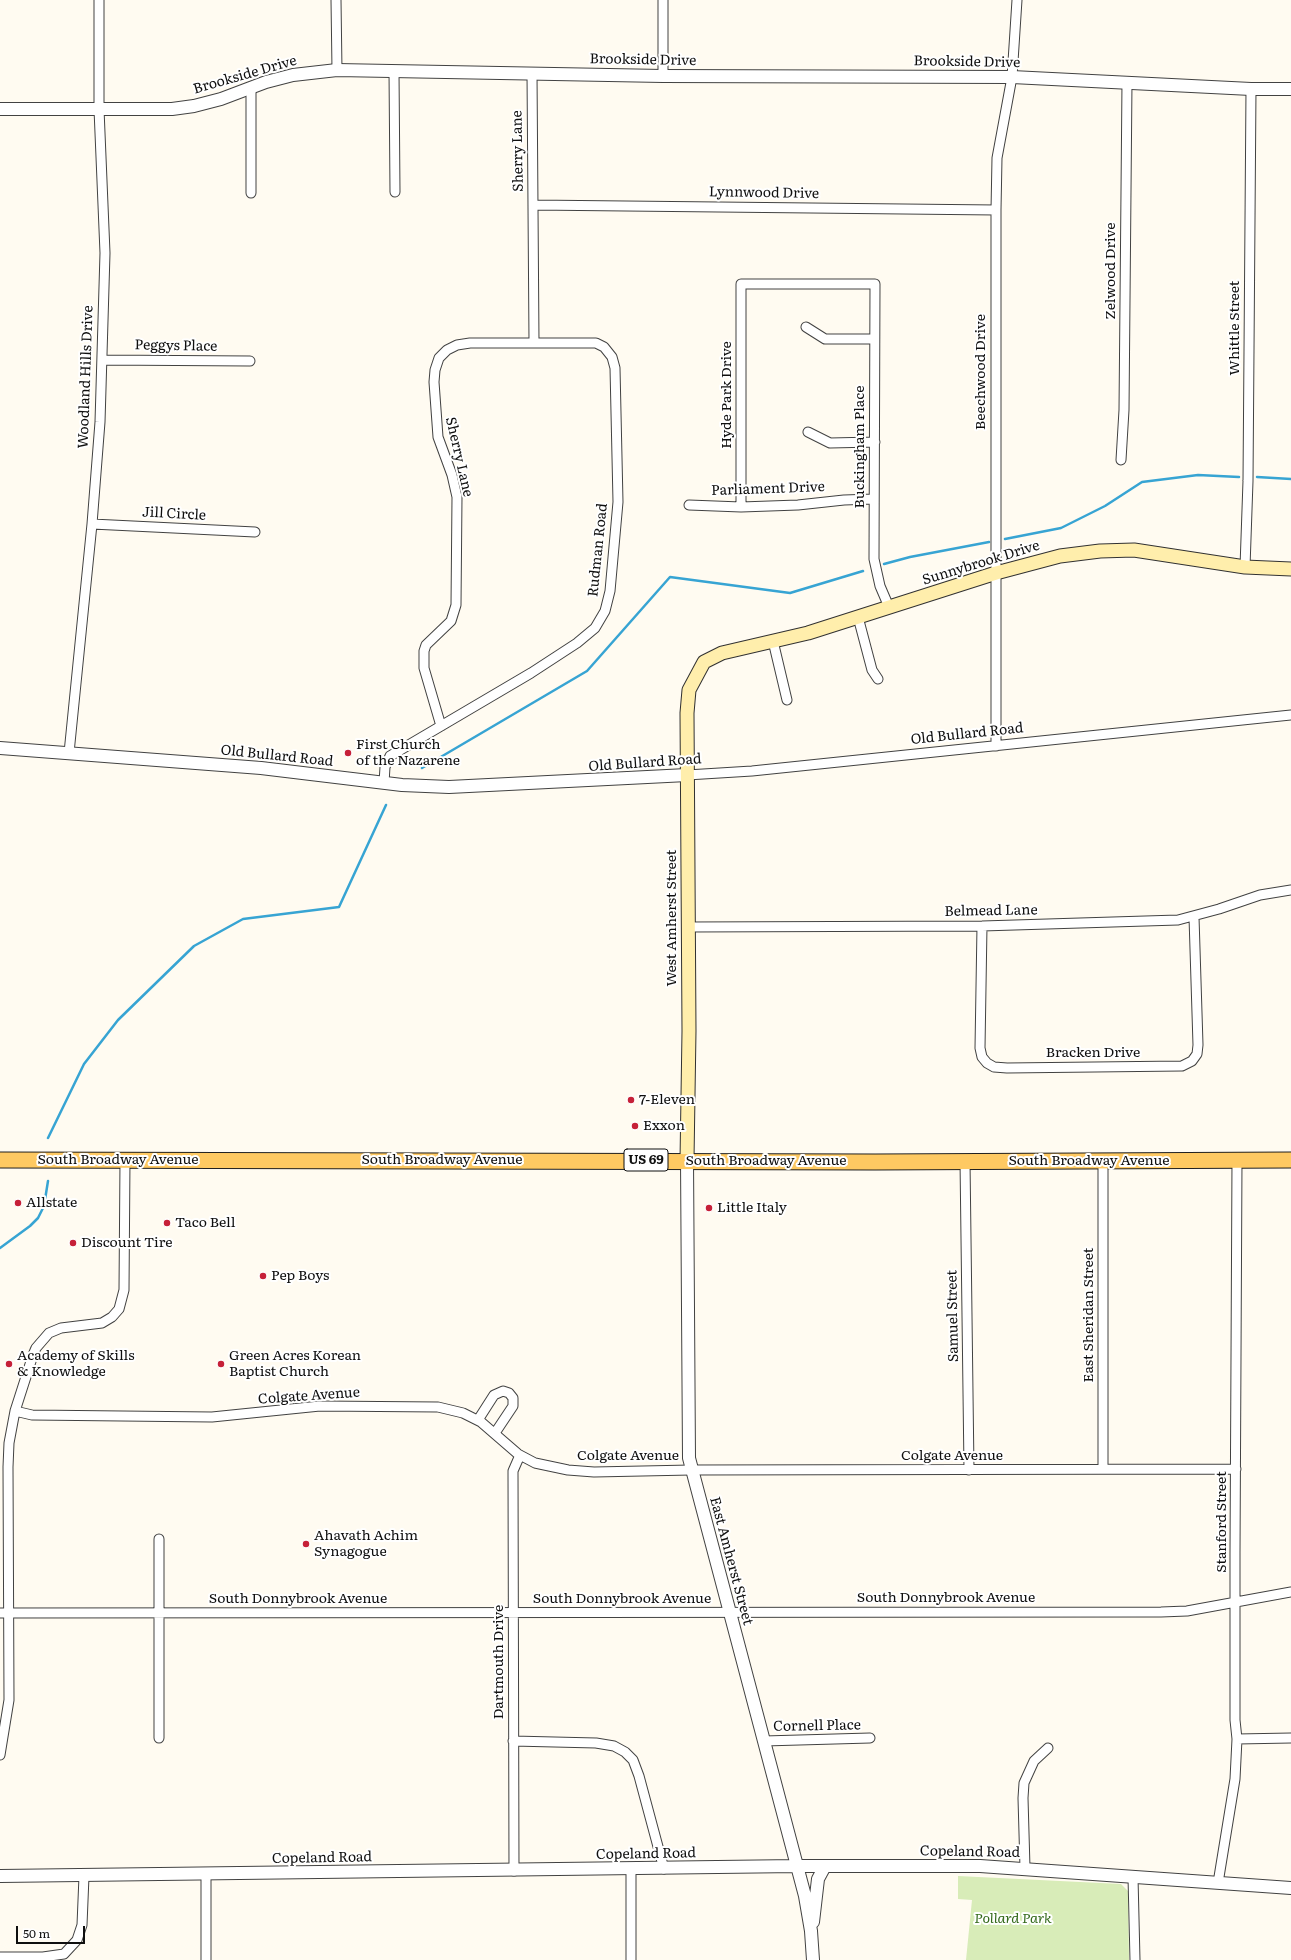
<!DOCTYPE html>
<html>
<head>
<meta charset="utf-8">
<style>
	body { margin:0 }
	#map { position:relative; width:1291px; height:1960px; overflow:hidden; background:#fffbf1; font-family:Literata,serif }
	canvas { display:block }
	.scale { position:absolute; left:16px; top:1926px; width:69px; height:18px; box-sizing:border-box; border:2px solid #0f0f0f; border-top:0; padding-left:5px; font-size:12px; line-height:14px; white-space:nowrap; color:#0f0f0f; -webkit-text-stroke:3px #fff; paint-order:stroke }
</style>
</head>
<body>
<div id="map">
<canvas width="1291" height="1960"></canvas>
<div class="scale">50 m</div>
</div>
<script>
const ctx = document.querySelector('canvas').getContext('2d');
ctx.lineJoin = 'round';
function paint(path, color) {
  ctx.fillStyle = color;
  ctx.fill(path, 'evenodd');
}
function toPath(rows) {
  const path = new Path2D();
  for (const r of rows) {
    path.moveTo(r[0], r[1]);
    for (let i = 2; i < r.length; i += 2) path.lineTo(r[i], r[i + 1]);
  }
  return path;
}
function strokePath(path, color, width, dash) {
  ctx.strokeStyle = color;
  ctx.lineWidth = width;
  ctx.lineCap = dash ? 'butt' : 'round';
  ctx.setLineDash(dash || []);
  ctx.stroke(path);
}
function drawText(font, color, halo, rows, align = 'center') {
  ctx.font = font + ' Literata,serif';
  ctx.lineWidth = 4;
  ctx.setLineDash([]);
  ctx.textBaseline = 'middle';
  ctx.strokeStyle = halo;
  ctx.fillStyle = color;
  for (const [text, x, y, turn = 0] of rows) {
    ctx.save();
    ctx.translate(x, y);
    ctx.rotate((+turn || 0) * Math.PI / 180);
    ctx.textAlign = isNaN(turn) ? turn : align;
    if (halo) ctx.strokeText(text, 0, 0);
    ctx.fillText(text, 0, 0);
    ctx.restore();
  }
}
const green = toPath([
	[958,1876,1121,1884,1128,1891,1129,1960,966,1960,972,1900,958,1899]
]);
const stream = toPath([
	[1257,477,1291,479],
	[1005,539,1061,528,1105,506,1142,482,1198,475,1239,477],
	[884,564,910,557,989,542],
	[422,768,587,671,670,577,790,593,863,571],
	[48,1138,84,1064,118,1020,194,946,243,919,339,907,386,805],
	[0,1248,30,1226,38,1218,44,1206,48,1181]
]);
const minor = toPath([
	[336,0,337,70],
	[394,71,395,192],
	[532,73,534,342],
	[663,76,663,0],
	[251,193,251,87],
	[533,205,996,210],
	[806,327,825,339,874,339],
	[102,360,250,361],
	[808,432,830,443,875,442],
	[1121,460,1124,410,1127,82],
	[689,505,741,507,798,505,844,500,873,499],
	[741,507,741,284,875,284,874,559,880,586,889,607],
	[92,524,255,532],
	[1245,567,1248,481,1251,89],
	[858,617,872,670,878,679],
	[773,641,787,700],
	[996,746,996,210,997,158,1012,77,1017,0],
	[69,753,92,524,100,422,105,253,99,109,99,0],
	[687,775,752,771,1291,715],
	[384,783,385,767,390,756,531,673,577,643,595,628,605,611,610,591,618,502,615,368,612,357,604,347,596,343,470,343,457,345,447,350,439,358,435,370,434,382,438,437,452,475,457,497,456,605,451,621,426,645,424,651,424,668,441,726],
	[982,926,980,1048,982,1057,987,1063,994,1067,1007,1068,1182,1066,1192,1061,1197,1054,1198,1045,1194,917],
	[688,927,982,926,1178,920,1219,909,1260,895,1291,890],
	[965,1161,969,1470],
	[15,1411,32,1415,212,1417,320,1406,438,1407,463,1413,481,1422,518,1454,535,1463,568,1470,594,1472,691,1470,1236,1469],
	[478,1420,494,1395,503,1391,509,1393,513,1398,513,1406,495,1433],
	[1103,1469,1103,1161],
	[159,1539,159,1738],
	[0,1613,1161,1612,1187,1611,1291,1592],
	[1237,1739,1291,1738],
	[513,1741,596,1743,614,1746,625,1752,633,1760,639,1776,664,1869],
	[764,1741,870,1738],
	[0,1755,9,1700,8,1467,9,1443,15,1411,33,1355,36,1348,49,1333,61,1328,102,1323,112,1317,119,1309,124,1290,125,1160],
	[1025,1868,1023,1798,1024,1783,1034,1761,1048,1748],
	[514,1871,513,1471,520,1455],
	[206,1875,206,1960],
	[1133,1877,1135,1960],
	[1218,1883,1235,1779,1237,1739,1235,1720,1235,1553,1237,1160],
	[0,1957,43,1957,64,1954,77,1940,82,1925,84,1876],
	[631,1960,631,1870]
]);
const tertiary = toPath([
	[0,109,172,109,194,106,221,99,266,82,293,75,337,70,663,76,1012,77,1251,89,1291,89],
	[0,748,261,768,402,785,449,787,687,775],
	[687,1160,689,1458,805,1896,811,1931,813,1960],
	[0,1876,797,1866,980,1866,1291,1888],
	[813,1922,818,1879,825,1866]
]);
const secondary = toPath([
	[687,1160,689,1031,687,713,689,690,704,662,722,653,808,633,996,573,1060,556,1100,551,1134,550,1245,567,1291,569]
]);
const primary = toPath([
	[0,1160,875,1162,1291,1160]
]);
const markers = [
	[348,753,4,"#c62038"],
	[631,1100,4,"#c62038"],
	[635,1126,4,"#c62038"],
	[18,1203,4,"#c62038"],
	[709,1208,4,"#c62038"],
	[167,1223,4,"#c62038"],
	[73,1243,4,"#c62038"],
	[263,1276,4,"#c62038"],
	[9,1364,4,"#c62038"],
	[221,1364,4,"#c62038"],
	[306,1544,4,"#c62038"]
];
const shields = [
	[646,1160,44]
];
const shieldNames = [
	["US 69",646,1160]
];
const streetNames = [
	["Brookside Drive",643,60,1],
	["Brookside Drive",967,62,1],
	["Brookside Drive",245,75,-16],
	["Sherry Lane",518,151,-91],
	["Lynnwood Drive",764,193,1],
	["Zelwood Drive",1111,271,-90],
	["Whittle Street",1235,328,-90],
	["Peggys Place",176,346,1],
	["Beechwood Drive",981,372,-90],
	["Woodland Hills Drive",86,377,-88],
	["Hyde Park Drive",727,395,-90],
	["Buckingham Place",860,447,-90],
	["Sherry Lane",459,457,77],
	["Parliament Drive",768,489,-2],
	["Jill Circle",174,514,3],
	["Rudman Road",598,550,-84],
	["Sunnybrook Drive",981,563,-17],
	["Old Bullard Road",967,734,-6],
	["Old Bullard Road",277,756,6],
	["Old Bullard Road",645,763,-4],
	["Belmead Lane",991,911,-1],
	["West Amherst Street",672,918,-90],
	["Bracken Drive",1093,1053],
	["South Broadway Avenue",118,1160],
	["South Broadway Avenue",442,1160],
	["South Broadway Avenue",766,1161],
	["South Broadway Avenue",1089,1161],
	["East Sheridan Street",1089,1315,-90],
	["Samuel Street",953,1316,-91],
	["Colgate Avenue",309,1396,-4],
	["Colgate Avenue",628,1456],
	["Colgate Avenue",952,1456],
	["Stanford Street",1222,1522,-90],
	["East Amherst Street",731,1561,75],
	["South Donnybrook Avenue",946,1598],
	["South Donnybrook Avenue",298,1599],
	["South Donnybrook Avenue",622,1599],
	["Dartmouth Drive",499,1662,-90],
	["Cornell Place",817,1726,-1],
	["Copeland Road",970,1852,1],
	["Copeland Road",646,1854,-1],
	["Copeland Road",322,1858,-1]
];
const poiNames = [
	["First Church",356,745],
	["of the Nazarene",356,761],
	["7-Eleven",639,1100],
	["Exxon",643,1126],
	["Allstate",26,1203],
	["Little Italy",717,1208],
	["Taco Bell",175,1223],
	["Discount Tire",81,1243],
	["Pep Boys",271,1276],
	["Academy of Skills",17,1356],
	["& Knowledge",17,1372],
	["Green Acres Korean",229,1356],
	["Baptist Church",229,1372],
	["Ahavath Achim",314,1536],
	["Synagogue",314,1552]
];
const parkNames = [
	["Pollard Park",1013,1919]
];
paint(green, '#d8ecb8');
strokePath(stream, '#37a4d3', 2.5);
strokePath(minor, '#424242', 11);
strokePath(tertiary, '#424242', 14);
strokePath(secondary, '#313131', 15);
strokePath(primary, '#202020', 17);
strokePath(minor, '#fff', 9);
strokePath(tertiary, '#fff', 12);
strokePath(secondary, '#ffeeac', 13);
strokePath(primary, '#fec962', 15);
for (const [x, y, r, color] of markers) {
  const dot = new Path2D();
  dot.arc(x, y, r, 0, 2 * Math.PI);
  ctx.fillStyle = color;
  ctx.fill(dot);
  strokePath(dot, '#fff', 1.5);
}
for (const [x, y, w] of shields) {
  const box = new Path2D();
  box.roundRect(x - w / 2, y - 11, w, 22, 3);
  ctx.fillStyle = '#fff';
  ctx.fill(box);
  strokePath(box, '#0f0f0f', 1);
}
drawText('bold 13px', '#0f0f0f', null, shieldNames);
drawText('14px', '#0f0f0f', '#fff', streetNames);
drawText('14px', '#0f0f0f', '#fff', poiNames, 'left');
drawText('italic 14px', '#346a1c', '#fff', parkNames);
</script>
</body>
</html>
